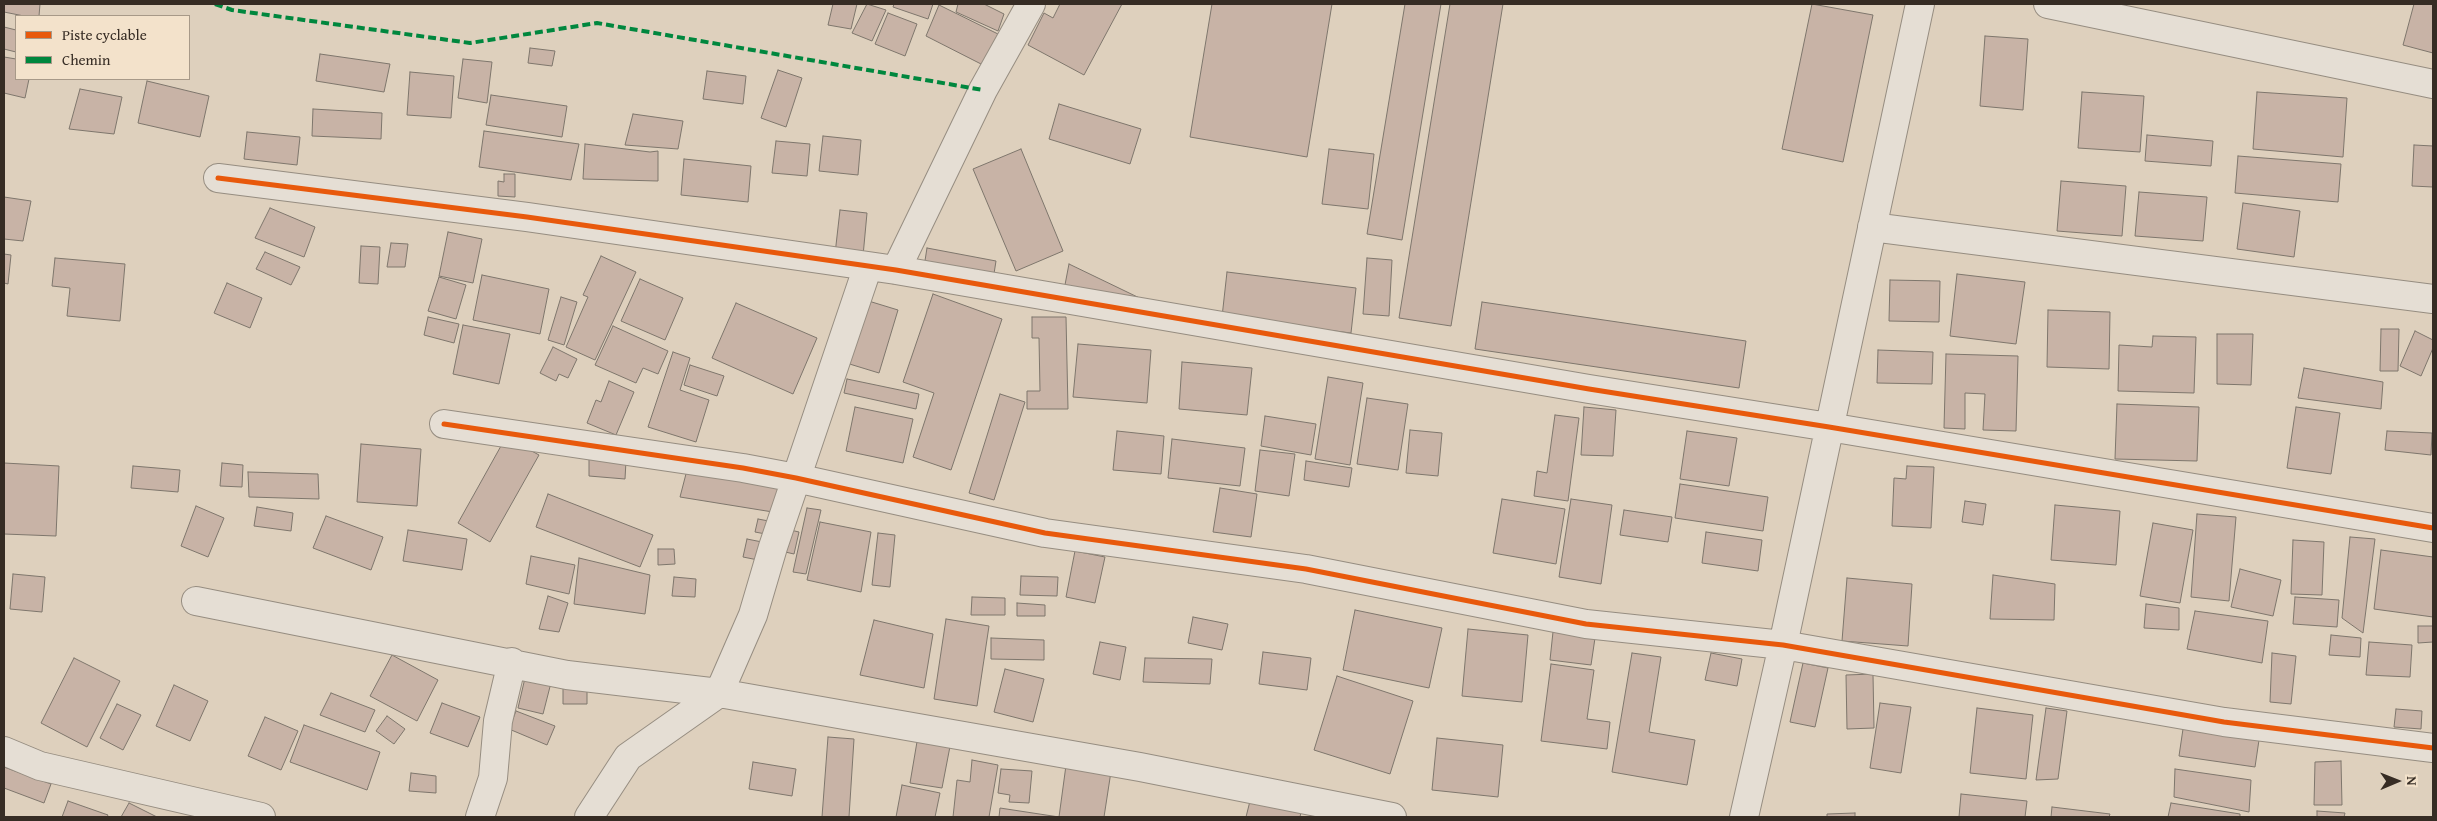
<!DOCTYPE html>
<html>
<head>
<meta charset="utf-8">
<style>
	body { margin:0 }
	#map { position:relative; width:2437px; height:821px; overflow:hidden; background:#ded0bd; font-family:"Gentium Book Plus",serif }
	canvas { display:block }
	.frame { position:absolute; inset:0; border:5px solid #362c24; pointer-events:none }
	.legend { position:absolute; left:15px; top:15px; width:175px; height:65px; box-sizing:border-box; background:#f3e2cb; border:1px solid #a79988; margin:0; padding:6px 9px; list-style:none; font-size:15px; color:#362c24 }
	.legend li { display:flex; align-items:center; gap:10px; height:25px }
	.legend b { width:25px; border:1px solid #a79988 }
	.north { position:absolute; left:2372px; top:756px; width:50px; height:50px; -webkit-text-stroke:4px #f3e2cb; paint-order:stroke; rotate:89deg; font-size:14px; font-weight:700; line-height:20px; text-align:center; color:#362c24 }
	.north::after { content:''; display:block; margin:auto; width:18px; height:22px; background:#362c24; clip-path:polygon(50% 0,100% 100%,50% 72%,0 100%) }
</style>
</head>
<body>
<div id="map">
<canvas width="2437" height="821"></canvas>
<div class="frame"></div>
<ul class="legend">
<li><b style="height:6px;background:#e8590c"></b>Piste cyclable</li>
<li><b style="height:6px;background:#00873e"></b>Chemin</li>
</ul>
<div class="north">N</div>
</div>
<script>
const ctx = document.querySelector('canvas').getContext('2d');
ctx.lineJoin = 'round';
function paint(path, color) {
  ctx.fillStyle = color;
  ctx.fill(path, 'evenodd');
}
function toPath(rows) {
  const path = new Path2D();
  for (const r of rows) {
    path.moveTo(r[0], r[1]);
    for (let i = 2; i < r.length; i += 2) path.lineTo(r[i], r[i + 1]);
  }
  return path;
}
function strokePath(path, color, width, dash) {
  ctx.strokeStyle = color;
  ctx.lineWidth = width;
  ctx.lineCap = dash ? 'butt' : 'round';
  ctx.setLineDash(dash || []);
  ctx.stroke(path);
}
const building = toPath([
	[4,4,40,4,39,16,24,16,4,12,4,4],
	[833,4,857,4,851,29,828,25,833,4],
	[867,4,886,10,872,41,852,33,867,4],
	[894,4,933,4,928,19,893,7,894,4],
	[958,4,984,4,1004,14,998,31,956,12,958,4],
	[1060,4,1122,4,1084,75,1028,45,1044,13,1053,18,1060,4],
	[1212,4,1332,4,1307,157,1190,137,1212,4],
	[1405,4,1441,4,1402,240,1367,234,1405,4],
	[1450,4,1503,4,1451,326,1399,318,1450,4],
	[1812,4,1873,15,1843,162,1782,149,1812,4],
	[2414,4,2433,4,2433,53,2403,45,2414,4],
	[939,5,998,34,983,65,926,36,939,5],
	[888,13,917,24,905,56,875,44,888,13],
	[4,27,16,30,16,52,4,49,4,27],
	[1985,36,2028,39,2023,110,1980,106,1985,36],
	[530,48,555,51,552,66,528,63,530,48],
	[320,54,390,64,384,92,316,81,320,54],
	[4,57,16,59,16,79,29,79,25,98,4,93,4,57],
	[463,59,492,62,487,103,458,98,463,59],
	[778,70,802,78,786,127,761,118,778,70],
	[707,71,746,76,743,104,703,99,707,71],
	[410,72,454,76,451,118,407,115,410,72],
	[147,81,209,96,200,137,138,123,147,81],
	[80,89,122,97,114,134,69,129,80,89],
	[2082,92,2144,96,2140,152,2078,148,2082,92],
	[2257,92,2347,98,2343,157,2253,149,2257,92],
	[491,95,567,106,562,137,486,125,491,95],
	[1059,104,1141,129,1130,164,1049,139,1059,104],
	[313,109,382,113,381,139,312,136,313,109],
	[633,114,683,121,678,149,625,145,633,114],
	[484,131,579,144,571,180,479,167,484,131],
	[247,132,300,137,297,165,244,159,247,132],
	[2147,135,2213,141,2211,166,2145,161,2147,135],
	[823,136,861,140,858,175,819,171,823,136],
	[776,141,810,144,807,176,772,173,776,141],
	[585,144,650,152,658,151,658,181,583,179,585,144],
	[2414,145,2433,146,2433,187,2412,186,2414,145],
	[1021,149,1063,251,1016,271,973,169,1021,149],
	[1329,149,1374,154,1368,209,1322,204,1329,149],
	[2238,156,2341,164,2338,202,2235,193,2238,156],
	[684,159,751,166,748,202,681,195,684,159],
	[504,174,515,174,515,197,498,196,498,181,504,182,504,174],
	[2061,181,2126,186,2122,236,2057,231,2061,181],
	[2139,192,2207,197,2203,241,2135,236,2139,192],
	[4,197,31,201,23,241,4,239,4,197],
	[2243,203,2300,211,2294,257,2237,249,2243,203],
	[270,208,315,227,304,257,255,238,270,208],
	[840,210,867,213,863,256,835,254,840,210],
	[448,232,482,239,473,283,439,276,448,232],
	[391,243,408,244,405,267,387,267,391,243],
	[361,246,380,247,378,284,359,283,361,246],
	[927,248,996,261,993,280,924,267,927,248],
	[265,252,300,267,291,285,256,269,265,252],
	[4,254,11,255,8,284,4,283,4,254],
	[601,256,636,272,595,360,566,347,588,297,583,295,601,256],
	[55,258,125,264,120,321,67,316,70,288,52,286,55,258],
	[1367,258,1392,260,1389,316,1363,314,1367,258],
	[1069,264,1152,304,1064,290,1069,264],
	[1227,272,1356,288,1351,333,1222,317,1227,272],
	[1957,274,2025,282,2016,344,1950,336,1957,274],
	[482,275,549,289,540,334,473,320,482,275],
	[439,277,466,285,456,319,428,311,439,277],
	[640,279,683,298,665,340,621,321,640,279],
	[1890,280,1940,281,1939,322,1889,321,1890,280],
	[227,283,262,298,250,328,214,313,227,283],
	[933,294,1002,319,951,470,913,457,934,393,903,382,933,294],
	[561,297,577,302,564,345,548,340,561,297],
	[862,299,898,310,879,373,843,362,862,299],
	[1482,302,1746,341,1739,388,1475,349,1482,302],
	[736,303,817,338,793,394,712,358,736,303],
	[2048,310,2110,312,2109,369,2047,367,2048,310],
	[428,317,459,324,454,343,424,335,428,317],
	[1032,317,1066,317,1068,409,1027,409,1027,391,1040,391,1039,338,1032,338,1032,317],
	[463,325,510,334,499,384,453,374,463,325],
	[613,326,668,351,658,374,643,368,636,383,595,365,613,326],
	[2381,329,2399,329,2398,371,2380,371,2381,329],
	[2415,331,2433,340,2433,348,2421,376,2400,366,2415,331],
	[2217,334,2253,334,2251,385,2217,384,2217,334],
	[2153,336,2196,337,2194,393,2118,391,2119,345,2152,347,2153,336],
	[1078,344,1151,350,1147,403,1073,397,1078,344],
	[553,347,577,359,568,378,559,374,556,381,540,373,553,347],
	[1878,350,1933,352,1932,384,1877,383,1878,350],
	[673,352,690,358,680,390,709,400,696,442,648,427,673,352],
	[1946,354,2018,356,2016,431,1983,430,1985,394,1965,393,1965,429,1944,428,1946,354],
	[1182,362,1252,368,1247,415,1179,409,1182,362],
	[690,365,724,376,717,396,684,385,690,365],
	[2304,368,2383,382,2381,409,2298,398,2304,368],
	[1328,377,1363,383,1350,465,1315,459,1328,377],
	[847,379,919,394,916,409,844,393,847,379],
	[609,381,634,392,616,435,587,423,596,400,601,402,609,381],
	[1000,394,1025,402,994,500,969,493,1000,394],
	[1367,398,1408,404,1398,470,1357,464,1367,398],
	[2117,404,2199,407,2197,461,2115,459,2117,404],
	[855,407,913,419,903,463,846,451,855,407],
	[1584,407,1616,410,1613,456,1581,455,1584,407],
	[2296,407,2340,413,2331,474,2287,468,2296,407],
	[1555,415,1579,418,1568,501,1534,496,1537,471,1547,473,1555,415],
	[1265,416,1316,424,1311,455,1261,446,1265,416],
	[1410,430,1442,433,1438,476,1406,473,1410,430],
	[1117,431,1164,436,1161,474,1113,470,1117,431],
	[1687,431,1737,438,1729,486,1680,479,1687,431],
	[2387,431,2432,433,2431,455,2385,450,2387,431],
	[506,437,539,455,490,542,458,523,506,437],
	[1172,439,1245,448,1240,486,1168,478,1172,439],
	[361,444,421,449,417,506,357,502,361,444],
	[1260,450,1295,454,1289,496,1255,491,1260,450],
	[589,458,626,461,625,479,589,476,589,458],
	[1306,461,1352,468,1349,487,1304,480,1306,461],
	[4,463,59,466,56,536,4,534,4,463],
	[222,463,243,465,242,487,220,486,222,463],
	[133,466,180,470,178,492,131,488,133,466],
	[1907,466,1934,467,1931,528,1892,526,1894,478,1906,479,1907,466],
	[687,470,784,487,779,513,680,497,687,470],
	[248,472,318,474,319,499,249,497,248,472],
	[1680,484,1768,497,1763,531,1675,518,1680,484],
	[1220,488,1257,494,1251,537,1213,532,1220,488],
	[548,494,653,535,640,567,536,527,548,494],
	[1502,499,1565,509,1556,564,1493,553,1502,499],
	[1571,499,1612,505,1601,584,1559,577,1571,499],
	[1965,501,1986,504,1983,525,1962,522,1965,501],
	[2055,505,2120,511,2116,565,2051,560,2055,505],
	[196,506,224,518,208,557,181,546,196,506],
	[257,507,293,513,291,531,254,526,257,507],
	[807,508,821,510,806,574,793,572,807,508],
	[1624,510,1672,517,1668,542,1620,535,1624,510],
	[2197,514,2236,517,2229,601,2191,597,2197,514],
	[326,516,383,537,371,570,313,548,326,516],
	[758,519,774,522,771,535,755,532,758,519],
	[820,522,871,532,861,592,807,580,820,522],
	[2153,523,2193,530,2180,603,2140,596,2153,523],
	[786,529,799,532,794,554,781,551,786,529],
	[408,530,467,539,462,570,403,561,408,530],
	[1706,532,1762,540,1758,571,1702,563,1706,532],
	[878,533,895,535,890,587,872,585,878,533],
	[2350,537,2375,539,2363,633,2342,618,2350,537],
	[747,539,767,543,763,561,743,557,747,539],
	[2293,540,2324,542,2322,595,2291,594,2293,540],
	[658,549,674,549,675,564,658,565,658,549],
	[2381,550,2433,557,2433,617,2374,609,2381,550],
	[1075,551,1105,557,1095,603,1066,597,1075,551],
	[531,556,575,565,569,594,526,584,531,556],
	[579,558,650,575,645,614,574,604,579,558],
	[2240,569,2281,580,2273,616,2231,607,2240,569],
	[13,574,45,577,42,612,10,609,13,574],
	[1993,575,2055,584,2054,620,1990,619,1993,575],
	[1021,576,1058,577,1057,596,1020,595,1021,576],
	[674,577,696,579,695,597,672,596,674,577],
	[1847,578,1912,584,1908,646,1842,641,1847,578],
	[548,596,568,603,559,632,539,629,548,596],
	[972,597,1005,598,1005,615,971,615,972,597],
	[2295,597,2339,600,2337,627,2293,624,2295,597],
	[1017,603,1045,605,1045,616,1017,616,1017,603],
	[2146,604,2179,608,2179,630,2144,628,2146,604],
	[1355,610,1442,628,1429,688,1343,670,1355,610],
	[2195,611,2268,621,2262,663,2187,649,2195,611],
	[1193,617,1228,624,1222,650,1188,643,1193,617],
	[946,619,989,626,977,706,934,699,946,619],
	[874,620,933,634,924,688,860,675,874,620],
	[2418,626,2433,626,2433,642,2418,643,2418,626],
	[1468,629,1528,635,1522,702,1462,696,1468,629],
	[1553,632,1595,638,1591,665,1550,660,1553,632],
	[2331,635,2361,638,2360,657,2329,655,2331,635],
	[991,638,1044,640,1044,660,991,659,991,638],
	[1100,642,1126,647,1120,680,1093,674,1100,642],
	[2369,642,2412,645,2410,677,2366,675,2369,642],
	[1263,652,1311,658,1307,690,1259,684,1263,652],
	[1632,653,1661,657,1649,732,1695,740,1687,785,1612,772,1632,653],
	[1711,653,1742,659,1737,686,1705,680,1711,653],
	[2272,653,2296,656,2291,704,2270,702,2272,653],
	[392,655,438,680,417,721,370,696,392,655],
	[74,658,120,681,87,747,41,723,74,658],
	[1145,658,1212,659,1210,684,1143,682,1145,658],
	[1803,663,1828,668,1815,727,1790,722,1803,663],
	[1551,664,1594,670,1587,719,1610,722,1607,749,1541,741,1551,664],
	[528,665,554,671,543,714,518,708,528,665],
	[1005,669,1044,679,1033,722,994,712,1005,669],
	[1873,674,1874,728,1847,729,1846,675,1873,674],
	[1337,676,1413,701,1390,774,1314,750,1337,676],
	[174,685,208,701,190,741,156,726,174,685],
	[563,686,587,686,587,704,563,704,563,686],
	[331,693,375,710,365,732,320,715,331,693],
	[442,703,480,717,468,747,430,733,442,703],
	[1880,703,1911,707,1901,773,1870,768,1880,703],
	[117,704,141,715,123,750,100,738,117,704],
	[1977,708,2033,715,2026,779,1970,773,1977,708],
	[2046,708,2067,711,2058,779,2036,780,2046,708],
	[2396,709,2422,711,2421,729,2394,727,2396,709],
	[516,711,555,726,547,745,509,729,516,711],
	[387,716,405,729,394,744,376,731,387,716],
	[265,717,298,731,281,770,248,756,265,717],
	[304,725,380,752,367,790,290,762,304,725],
	[2183,729,2259,740,2255,767,2179,756,2183,729],
	[919,730,952,736,942,788,910,783,919,730],
	[828,737,854,739,849,817,822,817,828,737],
	[1437,738,1503,745,1498,797,1432,790,1437,738],
	[1067,758,1112,765,1104,817,999,817,1000,808,1059,817,1067,758],
	[972,760,998,765,989,817,953,817,957,780,970,782,972,760],
	[2341,761,2342,805,2314,805,2315,762,2341,761],
	[753,762,796,769,792,796,749,789,753,762],
	[4,767,51,784,44,803,4,788,4,767],
	[1001,769,1032,771,1029,803,1009,802,1010,795,998,793,1001,769],
	[2175,769,2251,780,2249,812,2174,797,2175,769],
	[411,773,436,776,436,793,409,791,411,773],
	[902,785,940,793,935,817,896,817,902,785],
	[1252,793,1302,807,1300,817,1246,817,1252,793],
	[1961,794,2027,801,2025,817,1959,817,1961,794],
	[68,801,108,815,107,817,62,817,68,801],
	[129,803,157,817,121,817,129,803],
	[2171,803,2240,814,2240,817,2168,817,2171,803],
	[2052,807,2110,814,2109,817,2051,817,2052,807],
	[2317,811,2345,813,2344,817,2317,817,2317,811],
	[1855,813,1855,817,1827,817,1827,814,1855,813]
]);
const minor = toPath([
	[2048,4,2433,84],
	[218,178,527,217,896,270,1589,389,1829,427,2433,528],
	[1872,227,2433,299],
	[896,270,983,90,1031,4],
	[444,424,743,468,796,478,1045,533,1306,569,1586,624,1783,645,2224,722,2433,748],
	[196,601,567,675,719,693,1140,767,1392,817],
	[4,751,40,766,261,817],
	[480,817,493,778,498,721,512,662],
	[589,817,628,757,719,693,753,615,773,547,868,266],
	[1744,817,1783,645,1920,4]
]);
const quiet = toPath([
	[215,4,232,10,470,43,597,23,983,90]
]);
const cycleway = toPath([
	[218,178,527,217,896,270,1589,389,1829,427,2433,528],
	[444,424,743,468,796,478,1045,533,1306,569,1586,624,1783,645,2224,722,2433,748]
]);
paint(building, '#c8b3a6');
strokePath(building, '#7e766c', 1);
strokePath(minor, '#968d81', 30);
strokePath(minor, '#e5ded4', 28);
strokePath(quiet, '#00873e', 4, [8, 4]);
strokePath(cycleway, '#e8590c', 5);
</script>
</body>
</html>
